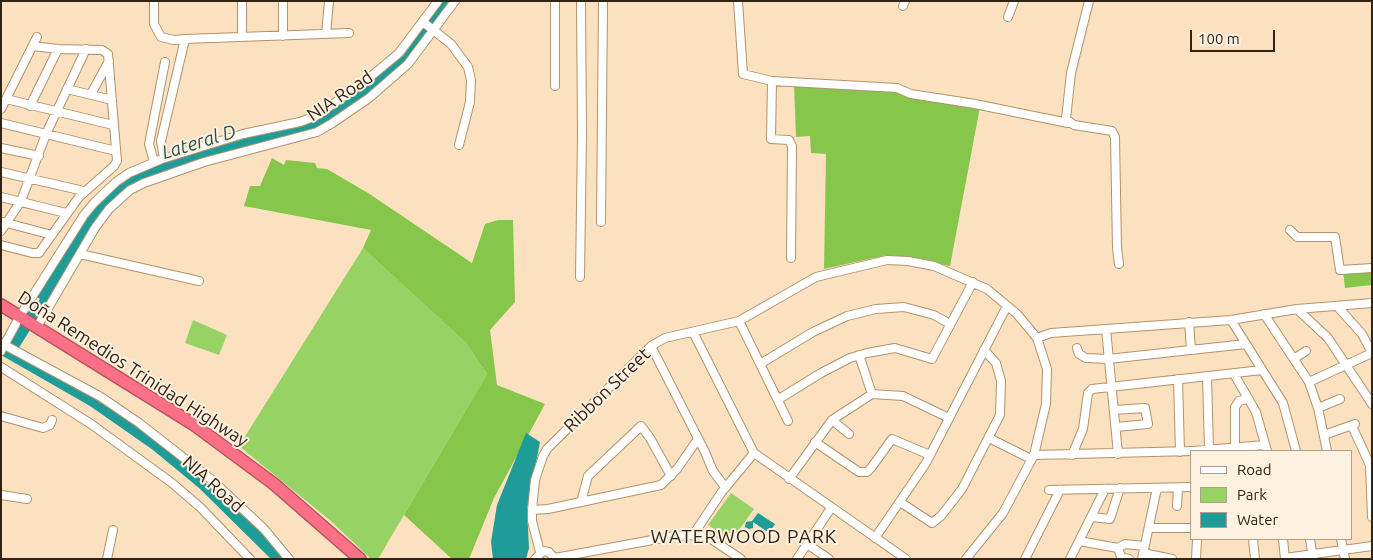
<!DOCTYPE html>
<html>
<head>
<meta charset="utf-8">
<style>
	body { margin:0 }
	#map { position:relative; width:1373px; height:560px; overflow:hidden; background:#fce1c0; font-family:Ubuntu,sans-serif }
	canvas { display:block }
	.frame { position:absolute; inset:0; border:2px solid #312414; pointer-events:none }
	.legend { position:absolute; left:1190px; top:450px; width:162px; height:90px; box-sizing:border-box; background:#fff1e0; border:1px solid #ad9f8e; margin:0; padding:6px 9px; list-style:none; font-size:15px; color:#312414 }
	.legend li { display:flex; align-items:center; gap:10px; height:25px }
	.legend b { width:25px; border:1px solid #ad9f8e }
	.scale { position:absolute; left:1190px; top:30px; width:85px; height:22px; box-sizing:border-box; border:2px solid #312414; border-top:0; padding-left:6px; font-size:15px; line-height:18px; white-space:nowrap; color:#312414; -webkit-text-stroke:4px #fff1e0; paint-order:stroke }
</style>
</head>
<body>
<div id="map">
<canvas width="1373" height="560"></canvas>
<div class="frame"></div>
<ul class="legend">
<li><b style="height:6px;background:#fff"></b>Road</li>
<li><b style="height:14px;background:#96d264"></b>Park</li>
<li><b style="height:14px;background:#1f9b98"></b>Water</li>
</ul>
<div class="scale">100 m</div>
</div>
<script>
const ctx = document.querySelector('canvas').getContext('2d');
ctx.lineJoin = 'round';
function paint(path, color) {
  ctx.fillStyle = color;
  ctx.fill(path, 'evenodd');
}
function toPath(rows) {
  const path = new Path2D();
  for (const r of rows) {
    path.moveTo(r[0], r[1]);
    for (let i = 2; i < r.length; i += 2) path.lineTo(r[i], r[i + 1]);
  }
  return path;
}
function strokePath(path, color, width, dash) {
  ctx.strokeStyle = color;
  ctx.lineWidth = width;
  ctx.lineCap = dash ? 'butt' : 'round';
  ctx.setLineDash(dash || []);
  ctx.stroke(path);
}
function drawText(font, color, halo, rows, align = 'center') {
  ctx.font = font + ' Ubuntu,sans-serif';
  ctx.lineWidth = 4;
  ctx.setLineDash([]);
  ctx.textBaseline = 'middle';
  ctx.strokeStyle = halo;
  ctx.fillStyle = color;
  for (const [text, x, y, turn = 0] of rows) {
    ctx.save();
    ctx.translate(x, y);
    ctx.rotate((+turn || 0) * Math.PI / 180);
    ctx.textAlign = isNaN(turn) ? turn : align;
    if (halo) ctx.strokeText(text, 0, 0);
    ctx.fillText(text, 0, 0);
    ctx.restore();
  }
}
const green = toPath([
	[363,248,466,343,487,374,378,559,371,559,332,522,239,446],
	[193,320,227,335,219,355,185,343],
	[731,493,754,509,731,541,708,525]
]);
const forest = toPath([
	[794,84,884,88,980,107,950,266,909,257,887,255,824,269,826,154,811,153,810,136,796,137],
	[272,158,284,165,286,160,315,163,317,168,327,169,368,193,472,263,485,224,498,220,513,220,515,302,490,330,497,385,545,404,494,498,469,559,452,559,404,515,487,374,466,343,363,248,371,230,244,206,250,186,260,186],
	[1372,269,1372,285,1345,288,1343,271]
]);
const water = toPath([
	[443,1,452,1,404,63,367,96,329,123,299,135,238,149,169,171,107,207,15,354,56,375,130,421,184,464,258,529,283,559,271,559,199,488,153,450,90,406,1,355,1,346,7,349,30,308,33,309,40,299,37,297,87,218,107,194,146,167,317,118,362,89,403,56],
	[526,433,540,442,527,509,529,548,526,559,493,559,491,542,497,505],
	[758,513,775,524,769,533,753,522,753,528,749,529,745,527,746,522,752,521]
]);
const minor = toPath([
	[154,1,154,24,161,37,174,40,185,39],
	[242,1,242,37],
	[738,1,743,74,772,81,897,88,911,94,975,104,1068,123],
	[1089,1,1071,73,1066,119,1074,125,1112,131,1115,137,1117,248,1119,264],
	[903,6,905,1],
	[1008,17,1014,1],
	[423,22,451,44,468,67,471,80,470,102,459,145],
	[326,34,329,1],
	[283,36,283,1],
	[772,81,771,139,789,140,792,146,791,258],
	[555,86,555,1],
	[67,89,112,100],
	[91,94,109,61],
	[6,99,113,125],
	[30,106,58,49],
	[1,109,37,37],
	[1,123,116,151],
	[1,148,39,156],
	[164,158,161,141,185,39,349,33],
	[154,162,149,144,165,62],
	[1,172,84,191],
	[1,197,66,213],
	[3,222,52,235],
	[601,222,603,1],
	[1290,230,1297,237,1335,237,1340,270,1372,268],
	[1,231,21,201,46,134,86,49],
	[1,245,32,253,39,253,79,197,114,166,117,161,108,54,102,50,58,49,33,46],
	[80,254,199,281],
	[580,277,582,134,581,1],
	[1337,306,1362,334,1372,353],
	[1297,309,1328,338,1372,404],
	[1264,314,1309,382,1318,408,1327,451],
	[1231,320,1283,403,1296,451],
	[739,321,788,421],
	[1189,322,1191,349],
	[37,327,95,228,109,209,130,190,144,183,204,162,317,132,331,124,369,98,408,64,455,1],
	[1106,329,1118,454],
	[693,332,754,453,906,559],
	[1037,338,1051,333,1231,320,1297,309,1372,303],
	[1,343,101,397,139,423,212,480,264,529,289,559],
	[651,346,705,452,713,471,725,487],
	[1077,348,1079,354,1086,358,1108,359,1246,344],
	[1,351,20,316,84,215,94,203,116,182,129,173,162,159,243,134,300,122,316,116,363,83,399,53,438,1],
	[859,355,872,394],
	[1295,358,1306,351],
	[760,364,813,332,847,316,876,309,904,307,934,315,950,324],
	[1,367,91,424,172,483,200,507,250,559],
	[1234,374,1256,412,1267,451],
	[1207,377,1209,450],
	[1178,379,1180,452],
	[1309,382,1372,353],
	[779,399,821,373,850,358,867,353,895,348,932,359,973,282],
	[1318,408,1340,399],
	[1114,410,1145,408,1148,424,1116,427],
	[1,416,43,428,50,425,52,420],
	[832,420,849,434],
	[1352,426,1370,465,1372,517],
	[1324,435,1355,424],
	[989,438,1031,459],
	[815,442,859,472,867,472,871,468,892,439,930,455],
	[1235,449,1235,407,1239,401,1247,399],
	[1193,451,1265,445],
	[1034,455,1192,451],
	[1072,455,1083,429,1088,393,1092,389,1262,370],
	[789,479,832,420,872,394,903,396,949,418],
	[1049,490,1192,487],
	[1,495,27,499],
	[581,502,588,476,641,426,650,438,671,476],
	[900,502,932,523,941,516,962,489,1000,415,1001,381,996,363,984,350],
	[1177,506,1178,488],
	[532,510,548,509,661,485,677,469,698,439],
	[1091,517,1110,519,1120,488],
	[1149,528,1192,528],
	[693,535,721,493,754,453],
	[875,538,926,463,1007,306],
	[1253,539,1255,559],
	[1283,539,1285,559],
	[1310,539,1313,559],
	[1341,539,1345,559],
	[1079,541,1118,548,1125,544,1144,546],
	[807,544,829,559],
	[1118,548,1121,557,1129,559],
	[540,552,532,521,532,510,535,480,543,456,547,449,651,346,665,338,739,321,816,277,887,260,908,261,934,266,987,289,1017,314,1037,338,1047,369,1046,404,1034,455,1003,513,966,559],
	[1143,553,1172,559],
	[555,558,674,536,698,535,711,539,741,559],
	[1285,558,1372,546],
	[107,559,113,530],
	[535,559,543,551,549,552,555,559],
	[797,559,831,508],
	[1025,559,1060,490],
	[1070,559,1105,489],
	[1142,559,1157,488],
	[1196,559,1197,539]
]);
const highway = toPath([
	[1,305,193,424,274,484,360,559]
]);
const streetNames = [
	["NIA Road",340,96,-34],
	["Doña Remedios Trinidad Highway",133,369,33],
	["Ribbon Street",607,390,-44],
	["NIA Road",213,484,42]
];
const waterNames = [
	["Lateral D",199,142,-17]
];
const neighbourhoodNames = [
	["WATERWOOD PARK",744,537]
];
paint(green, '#96d264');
paint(forest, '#86c64b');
paint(water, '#1f9b98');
strokePath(minor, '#b1926b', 10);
strokePath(highway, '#b5555f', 14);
strokePath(minor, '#fff', 8);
strokePath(highway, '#fc7087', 11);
drawText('18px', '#312414', '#fff1e0', streetNames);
drawText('italic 19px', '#2f5150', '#fff1e0', waterNames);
ctx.letterSpacing = '1px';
drawText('19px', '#312414', '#fff1e0', neighbourhoodNames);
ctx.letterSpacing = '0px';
</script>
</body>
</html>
